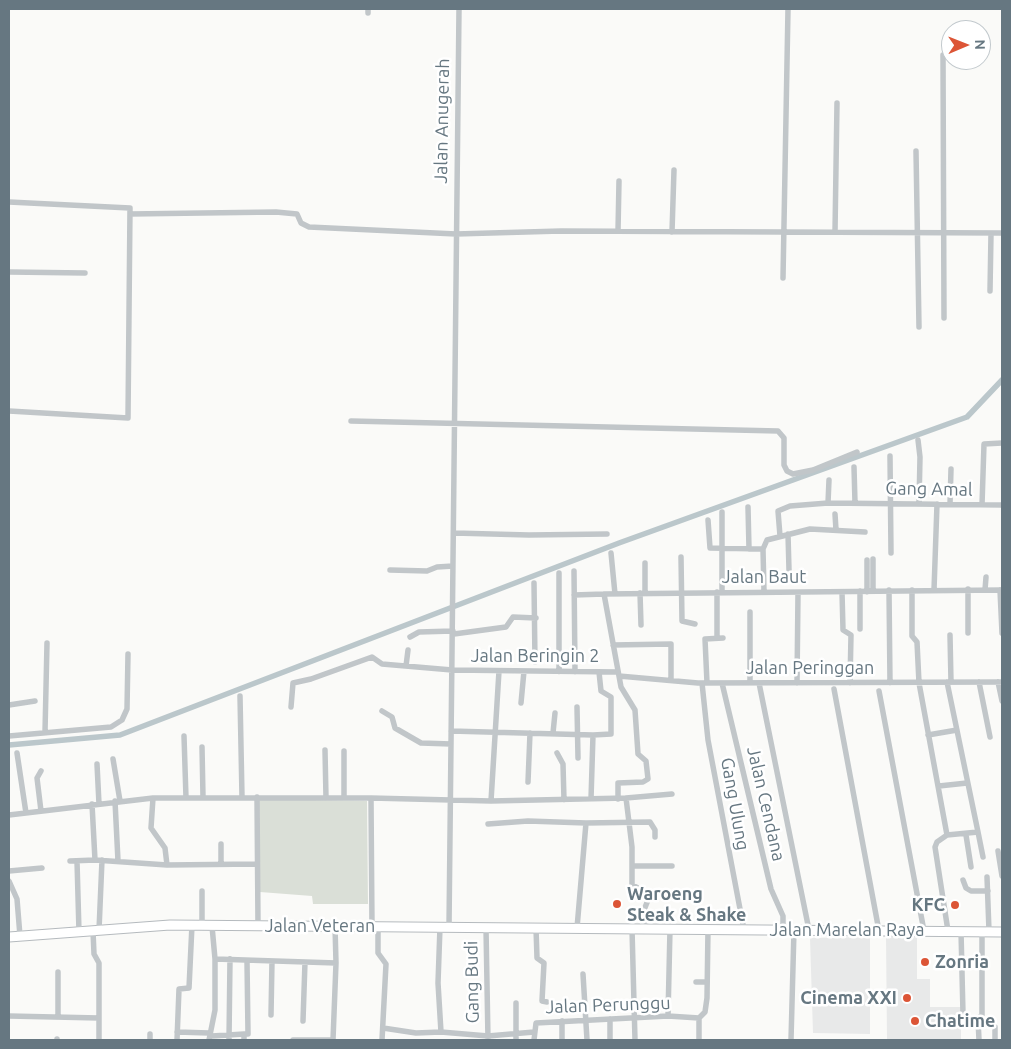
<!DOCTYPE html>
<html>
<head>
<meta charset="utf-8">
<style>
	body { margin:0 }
	#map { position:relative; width:1011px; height:1049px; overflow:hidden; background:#fafaf8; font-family:Ubuntu,sans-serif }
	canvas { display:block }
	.frame { position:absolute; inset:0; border:10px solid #667781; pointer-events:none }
	.north { position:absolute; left:941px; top:20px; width:50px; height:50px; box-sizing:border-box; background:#fff; border:1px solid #c2c9cd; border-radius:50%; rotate:89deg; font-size:14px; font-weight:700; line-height:20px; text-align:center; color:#667781 }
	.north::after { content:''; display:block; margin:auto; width:18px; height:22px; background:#dc5536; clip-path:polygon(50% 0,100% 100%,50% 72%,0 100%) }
</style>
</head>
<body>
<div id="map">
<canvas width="1011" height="1049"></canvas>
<div class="frame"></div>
<div class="north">N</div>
</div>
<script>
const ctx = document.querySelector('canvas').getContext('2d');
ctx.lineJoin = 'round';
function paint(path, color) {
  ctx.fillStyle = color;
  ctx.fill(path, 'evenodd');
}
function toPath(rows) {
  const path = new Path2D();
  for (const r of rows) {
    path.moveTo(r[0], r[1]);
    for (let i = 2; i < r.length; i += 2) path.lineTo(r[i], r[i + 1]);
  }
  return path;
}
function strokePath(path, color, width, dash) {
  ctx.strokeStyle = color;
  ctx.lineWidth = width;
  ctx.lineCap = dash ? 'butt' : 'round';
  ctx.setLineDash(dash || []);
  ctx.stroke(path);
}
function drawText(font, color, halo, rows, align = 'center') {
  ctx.font = font + ' Ubuntu,sans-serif';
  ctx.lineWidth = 5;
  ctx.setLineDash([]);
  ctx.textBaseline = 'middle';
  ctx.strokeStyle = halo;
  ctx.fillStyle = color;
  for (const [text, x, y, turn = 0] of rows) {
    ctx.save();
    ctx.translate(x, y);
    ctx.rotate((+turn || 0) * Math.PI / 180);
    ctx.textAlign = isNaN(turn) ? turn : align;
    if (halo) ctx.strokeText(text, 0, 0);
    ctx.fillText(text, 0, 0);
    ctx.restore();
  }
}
const built = toPath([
	[917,936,917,979,930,979,930,1007,961,1007,961,1040,887,1039,886,937],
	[870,937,870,1034,813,1033,810,938]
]);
const green = toPath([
	[259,799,367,801,368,904,313,904,312,896,260,892]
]);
const canal = toPath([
	[9,745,120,735,619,543,967,417,1002,380]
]);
const minor = toPath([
	[368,9,368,13],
	[943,55,944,318],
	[916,151,919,327],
	[9,202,130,208,128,418,9,411],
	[130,214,276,212,297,214,301,223,309,227,456,234,561,231,1002,233],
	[618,231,619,181],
	[672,232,674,170],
	[835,232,837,103],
	[9,272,85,273],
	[783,278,788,9],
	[990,291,991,234],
	[351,421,778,431,784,438,784,465,787,471,793,474,813,470,857,452],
	[918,440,920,457,919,504],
	[890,456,891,553],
	[854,467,855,503],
	[828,503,829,480],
	[950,504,951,469],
	[982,505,984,444,1002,443],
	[748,507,749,549],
	[835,514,836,530],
	[708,520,710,548,763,549],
	[454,533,529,535,607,534],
	[788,534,789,570],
	[780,536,778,511,790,506,828,503,1002,505],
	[611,553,615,594],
	[681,557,682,621,695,624],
	[645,563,645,592],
	[390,570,427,571,437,567,453,566],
	[574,571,575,672],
	[559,573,559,672],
	[534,583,535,662],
	[968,589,968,633],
	[889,590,890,683],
	[912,590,912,636,917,642,919,683,947,835],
	[934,590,937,504],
	[985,590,986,577],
	[1000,590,1002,633],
	[860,591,860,629],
	[873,591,873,559],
	[717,592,717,638],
	[722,592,722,512],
	[764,592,763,549,767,540,810,529,865,532],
	[842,592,843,630,851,635,850,683],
	[867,592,867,560],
	[640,593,641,625],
	[574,595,604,594],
	[750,612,750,683],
	[454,634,506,627,513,617,536,618],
	[950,635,951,682],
	[410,637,419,632,453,631],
	[613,645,671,644,671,680],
	[406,666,408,650],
	[619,676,698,683,1002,682],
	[979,682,990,737],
	[998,682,1002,701],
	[702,683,708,740,744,930],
	[707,683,705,639,723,638],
	[722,683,771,889,783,916,783,930],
	[759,683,809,930],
	[797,683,798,593],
	[834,689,879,931],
	[879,691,924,931],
	[240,696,242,797],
	[521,703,524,671],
	[9,705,35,701],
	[291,707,293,683,311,679,372,657,382,664,452,670,618,672],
	[577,707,578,758],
	[382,711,392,717,395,728,421,743,451,744],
	[451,731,593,735,591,799],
	[45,732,47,643],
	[553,733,555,713],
	[593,735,611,734,611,697,601,691,599,672],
	[928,735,957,730],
	[9,736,111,727,122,720,127,709,128,654],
	[184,736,186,798],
	[202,747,203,797],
	[325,750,326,798],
	[344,751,344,798],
	[17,753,26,813],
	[557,753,563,764,564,800],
	[113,759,120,801],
	[97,764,99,804],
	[528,782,530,733],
	[939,786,967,783],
	[257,797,258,926],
	[153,798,151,828,165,848,167,865],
	[371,798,372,927],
	[626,798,672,794],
	[618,799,618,783,643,782,648,779,646,761,638,754,635,710,621,687,604,594,1002,590],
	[115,801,118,861],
	[491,801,499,671],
	[92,804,95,860,167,865,257,864],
	[41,811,37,778,41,771],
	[9,815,153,798,371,798,491,801,626,798,632,847,632,885,644,891,648,900,644,910,644,929],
	[586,823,650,822,655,830,655,837],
	[488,824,528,821,586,823,577,928],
	[978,832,983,857],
	[947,835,978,832,947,682],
	[947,835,937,842,935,847,948,931],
	[966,835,971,867],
	[221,844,221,864],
	[998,851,1002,876],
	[70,861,95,860],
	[77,861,79,932],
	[632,866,672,866],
	[9,871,42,868],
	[987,877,989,931],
	[963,880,966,888,971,891,988,891],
	[9,881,17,899,20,936],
	[202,926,202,891],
	[378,927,378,953,386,964,382,1040],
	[440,927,438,983,441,1032],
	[449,927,459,9],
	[486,928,488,1040],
	[536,928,537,958,544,963,542,1001,547,1002],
	[632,929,635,1040],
	[99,930,102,860],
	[93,931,94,954,99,963,99,1040],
	[961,931,963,1014,968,1019,978,1019,979,1040],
	[215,959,336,963],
	[583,974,587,1040],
	[696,982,707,982],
	[271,1015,272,961],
	[9,1016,99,1018],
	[668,1016,670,929],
	[58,1017,58,972],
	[978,1019,982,1015,982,931],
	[303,1021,305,962],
	[995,1027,995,1040],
	[383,1028,416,1033,441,1032,488,1036,534,1032],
	[177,1032,209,1033,212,1036,244,1034],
	[150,1034,150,1040],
	[57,1040,57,1039],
	[177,1040,179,989,189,988,192,925],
	[209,1040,215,1010,215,959,212,926],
	[229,1040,230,959],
	[244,1040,244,1034,248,1034,247,961],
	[293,1040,331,1040],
	[333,1040,336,963,335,926],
	[516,1040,516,1003],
	[534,1040,536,1023,668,1016,699,1018],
	[562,1040,562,1021],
	[610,1040,610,1019],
	[699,1040,699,1018,705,1012,707,998,708,929],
	[791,1040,794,930]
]);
const primary = toPath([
	[9,937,170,925,1002,932]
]);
const markers = [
	[617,904,5,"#dc5536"],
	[955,905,5,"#dc5536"],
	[925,962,5,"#dc5536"],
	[907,998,5,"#dc5536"],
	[915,1021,5,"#dc5536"]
];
const streetNames = [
	["Jalan Anugerah",442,121,-89],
	["Gang Amal",929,489,1],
	["Jalan Baut",764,577],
	["Jalan Beringin 2",535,656],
	["Jalan Peringgan",810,668],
	["Gang Ulung",735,804,80],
	["Jalan Cendana",766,804,77],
	["Jalan Veteran",320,926],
	["Jalan Marelan Raya",847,930],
	["Gang Budi",472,982,-91],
	["Jalan Perunggu",608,1005,-2]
];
const poiNames = [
	["Waroeng",627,894],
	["Steak & Shake",627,915],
	["KFC",945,905,"right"],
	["Zonria",935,962],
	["Cinema XXI",897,998,"right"],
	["Chatime",925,1021]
];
paint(built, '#e8e9e9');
paint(green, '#dadfd7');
strokePath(canal, '#bbc7cb', 5.5);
strokePath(primary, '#b5babe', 11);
strokePath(minor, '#c1c6c9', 5.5);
strokePath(primary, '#fff', 9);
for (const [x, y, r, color] of markers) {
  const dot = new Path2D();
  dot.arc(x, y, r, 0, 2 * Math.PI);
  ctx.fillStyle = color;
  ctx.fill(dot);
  strokePath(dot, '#fff', 2);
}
drawText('18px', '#667781', '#fff', streetNames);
drawText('bold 18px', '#667781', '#fff', poiNames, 'left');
</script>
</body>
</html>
